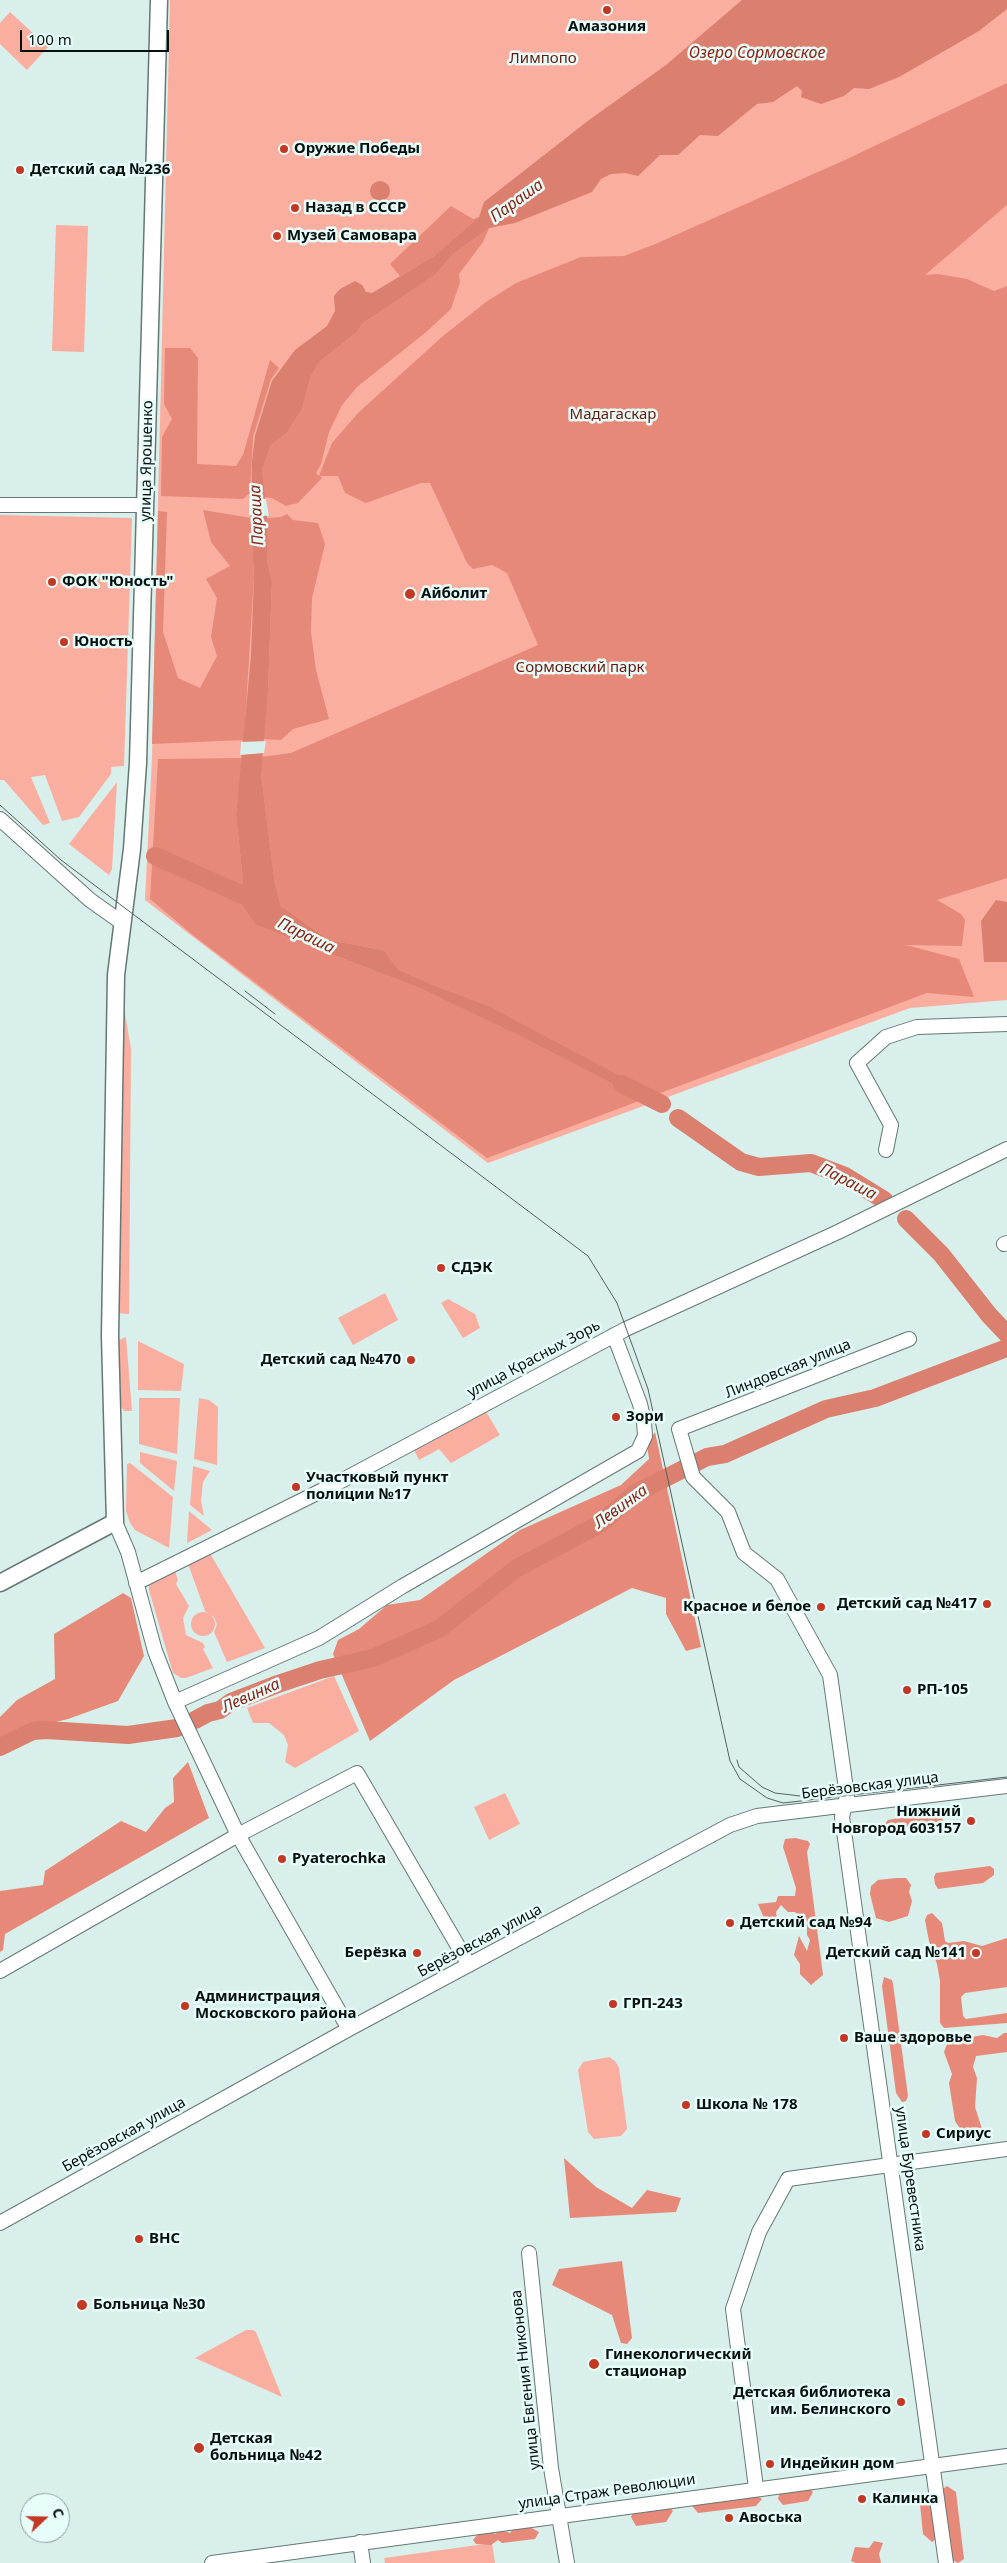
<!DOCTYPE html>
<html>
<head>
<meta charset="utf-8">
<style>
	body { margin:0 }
	#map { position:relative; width:1007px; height:2563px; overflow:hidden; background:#d9efeb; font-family:"Noto Sans",sans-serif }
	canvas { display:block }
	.north { position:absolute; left:20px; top:2493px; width:50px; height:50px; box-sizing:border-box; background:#e6fdf9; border:1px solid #8d9e9b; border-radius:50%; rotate:69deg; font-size:14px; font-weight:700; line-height:20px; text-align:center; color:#08100f }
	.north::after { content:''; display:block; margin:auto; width:18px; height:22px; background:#c33725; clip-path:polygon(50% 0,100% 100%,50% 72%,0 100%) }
	.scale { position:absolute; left:20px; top:30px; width:149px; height:22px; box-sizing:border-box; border:2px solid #08100f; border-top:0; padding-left:6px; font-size:15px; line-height:18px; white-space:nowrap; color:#08100f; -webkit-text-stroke:4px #e6fdf9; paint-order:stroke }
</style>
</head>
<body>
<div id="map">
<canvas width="1007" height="2563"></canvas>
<div class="north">С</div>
<div class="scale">100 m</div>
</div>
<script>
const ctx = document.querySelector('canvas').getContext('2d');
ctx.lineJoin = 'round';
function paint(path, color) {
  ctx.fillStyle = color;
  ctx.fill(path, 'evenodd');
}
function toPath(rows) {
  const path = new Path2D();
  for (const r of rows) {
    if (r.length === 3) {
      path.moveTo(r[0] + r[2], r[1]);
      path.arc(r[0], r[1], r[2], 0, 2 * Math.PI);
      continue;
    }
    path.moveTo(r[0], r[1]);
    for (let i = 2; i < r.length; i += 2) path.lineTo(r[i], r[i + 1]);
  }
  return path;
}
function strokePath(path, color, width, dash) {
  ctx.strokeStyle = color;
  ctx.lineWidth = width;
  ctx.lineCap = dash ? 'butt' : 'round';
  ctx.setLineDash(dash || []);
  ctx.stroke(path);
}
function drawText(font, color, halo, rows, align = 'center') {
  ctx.font = font + ' "Noto Sans",sans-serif';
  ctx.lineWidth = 5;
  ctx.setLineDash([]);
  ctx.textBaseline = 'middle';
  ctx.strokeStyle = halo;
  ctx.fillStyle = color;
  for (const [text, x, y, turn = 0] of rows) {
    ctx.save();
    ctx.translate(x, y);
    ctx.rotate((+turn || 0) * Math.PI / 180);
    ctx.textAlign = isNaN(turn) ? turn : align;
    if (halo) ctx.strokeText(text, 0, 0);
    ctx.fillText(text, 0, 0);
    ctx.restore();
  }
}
const green = toPath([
	[170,0,1007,0,1007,1000,910,1008,488,1163,145,900,152,758],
	[10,12,48,47,27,70,0,44,0,23],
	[56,225,88,226,84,352,52,351],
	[0,515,132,518,124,766,111,767,111,774,79,817,62,821,45,775,31,777,50,823,43,825,4,780,0,780],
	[117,782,112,869,109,875,69,844],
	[123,1002,131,1049,129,1314,116,1313],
	[385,1293,398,1320,353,1345,338,1318],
	[448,1299,475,1314,480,1328,463,1338,441,1303],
	[126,1337,132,1411,124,1411,121,1406,116,1345,119,1340],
	[138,1341,184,1364,181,1391,138,1390],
	[139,1398,180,1398,177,1454,139,1444],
	[199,1398,209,1400,218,1407,217,1465,194,1459],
	[485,1410,500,1435,451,1463,439,1449,419,1460,414,1450],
	[140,1452,177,1461,174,1491,140,1463],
	[130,1463,173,1497,169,1548,135,1530,130,1523,126,1511,127,1464],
	[193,1466,210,1471,203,1482,201,1501,204,1516,190,1505],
	[189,1511,212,1530,187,1543],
	[208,1550,265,1648,227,1662,214,1632,217,1624,214,1617,205,1611,187,1561],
	[175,1571,178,1580,176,1584,189,1606,183,1618,186,1635,203,1643,205,1647,203,1649,213,1668,186,1678,181,1678,173,1673,149,1590,149,1585],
	[203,1624,12],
	[334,1676,359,1731,295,1768,285,1762,288,1745,284,1735,269,1723,253,1723,247,1708],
	[505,1793,520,1824,489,1840,474,1807],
	[609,2057,615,2061,619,2068,627,2129,621,2136,594,2139,588,2132,578,2070,583,2062],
	[246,2330,253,2330,256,2332,282,2397,195,2358],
	[492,2543,495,2563,385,2563,384,2558]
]);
const forest = toPath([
	[1007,83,1007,205,925,275,938,274,967,279,994,291,1007,286,1007,878,937,900,961,914,965,920,962,946,906,945,959,959,974,997,927,993,487,1158,194,936,150,899,158,759,242,758,236,815,243,880,239,901,256,925,422,989,649,1092,489,1006,433,985,399,970,383,950,329,940,281,906,275,884,261,773,261,757,291,753,538,645,507,573,492,565,473,569,467,563,430,483,421,483,366,503,345,493,338,476,320,476,322,478,298,503,286,506,272,498,263,497,262,470,271,445,287,433,302,409,311,376,319,362,357,332,362,324,436,274,452,255,489,228,483,242,459,274,460,282,451,309,425,333,357,387,342,405,329,432,321,464,316,473,319,476,332,443,358,413,443,336,486,302,516,283,581,257,624,256,653,245,845,160],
	[451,206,473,219,479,217,434,256,400,276,390,264],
	[165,348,190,348,198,358,197,464,236,466,243,455,270,360,279,368,271,379,253,437,250,493,243,499,161,496,162,437,172,419,164,404],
	[203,510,251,518,254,577,244,740,152,744,158,511,167,512,163,632,178,678,200,688,217,656,211,637,217,598,206,579,230,566,211,542],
	[287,514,293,520,318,523,325,544,312,598,311,632,316,670,329,719,293,729,281,740,263,739,268,692,272,581,267,560,267,518,281,517],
	[655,1432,701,1647,686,1651,666,1614,666,1598,632,1588,454,1680,370,1741,333,1654,338,1640,359,1629,387,1605,420,1600,520,1530,621,1485,649,1459,647,1444],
	[123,1593,131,1598,144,1656,118,1701,68,1719,31,1728,0,1743,0,1717,17,1700,55,1679,54,1634],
	[188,1762,209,1818,5,1934,3,1950,0,1952,0,1891,43,1885,45,1871,121,1821,146,1832,165,1808,174,1802,173,1778],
	[933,1812,941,1813,943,1821,885,1830,884,1825,888,1820],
	[795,1838,808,1841,810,1844,807,1852,823,1975,811,1985,800,1974,800,1964,794,1955,799,1936,807,1951,810,1940,807,1935,807,1922,802,1920,795,1912,788,1912,781,1905,776,1912,777,1919,764,1918,758,1904,776,1902,778,1896,795,1896,796,1888,783,1847,785,1839],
	[990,1866,994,1869,994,1875,983,1883,938,1889,935,1884,934,1877,936,1873],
	[896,1878,906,1878,911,1885,909,1892,912,1901,908,1916,889,1922,876,1918,870,1894,871,1886,878,1880],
	[932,1913,942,1923,945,1941,948,1943,964,1941,982,1946,1007,1938,1007,1987,965,1993,961,1997,963,2016,966,2019,1007,2013,1007,2023,944,2028,940,2023,940,1981,937,1964,929,1941,925,1920,927,1915],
	[884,1977,892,1980,893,1984,908,2096,906,2101,902,2102,896,2093,882,1986],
	[1004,2033,1007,2033,1007,2052,976,2056,973,2067,977,2078,975,2107,982,2129,972,2135,961,2130,955,2121,949,2083,952,2074,944,2052,948,2041,983,2035,997,2038],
	[564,2158,596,2187,632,2208,647,2190,681,2198,676,2212,570,2218],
	[622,2261,632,2338,627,2344,621,2343,612,2315,552,2285,559,2269],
	[806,2485,813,2492,808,2501,783,2505,778,2499,780,2491],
	[947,2486,956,2492,964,2559,958,2563,949,2558,940,2491],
	[752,2492,762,2499,756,2506,698,2513,692,2506,697,2499],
	[928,2497,935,2502,939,2537,932,2542,923,2534,920,2504],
	[666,2504,673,2511,666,2522,636,2526,631,2517,635,2508],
	[530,2527,539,2532,535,2539,502,2543,498,2540,491,2545,476,2544,473,2540,477,2535,491,2531,495,2534,501,2530,510,2533,514,2528],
	[874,2541,883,2543,879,2554,881,2563,856,2563,851,2561,855,2547,869,2548]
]);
const water = toPath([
	[742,0,1007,0,1007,9,979,31,899,77,869,89,854,88,844,96,821,104,801,97,802,91,797,86,773,102,757,104,718,136,700,135,678,155,660,155,638,176,625,173,611,174,601,179,592,192,515,223,489,228,452,255,436,274,362,324,357,332,319,362,311,376,302,409,287,433,271,445,262,470,267,518,267,560,272,581,268,692,261,773,275,884,281,906,329,940,383,950,399,970,433,985,489,1006,650,1092,639,1097,521,1036,422,989,256,925,239,901,243,880,236,815,251,656,254,577,251,518,252,461,255,436,272,381,295,350,327,326,335,311,334,296,340,289,355,281,362,285,366,292,372,293,434,256,479,217,484,202,589,120,666,65],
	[380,191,10],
	[996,900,1007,902,1007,962,984,962,981,921]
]);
const pier = toPath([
	[249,498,266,499,269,516,249,515],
	[266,741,264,753,240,755,241,742]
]);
const river = toPath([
	[155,856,261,903],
	[622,1084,662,1104],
	[678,1118,741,1162,759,1167,811,1163,845,1176,884,1200],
	[906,1219,941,1254,989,1315,1007,1334],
	[195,1720,208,1713,220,1710,231,1702,278,1684,320,1670,373,1658,439,1629,517,1568,600,1524,634,1494,707,1457,725,1454,826,1409,875,1398,1007,1348],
	[0,1747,33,1731,46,1730,128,1735,177,1728]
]);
const minor = toPath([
	[0,505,146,505],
	[0,819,90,900,121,922],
	[886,1150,891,1125,857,1063,886,1037,917,1027,1007,1024],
	[1004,1244,1007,1243],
	[909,1339,679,1429,693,1477,728,1512,744,1553,777,1579,830,1675,847,1796,842,1817,946,2563],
	[136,1583,341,1481,626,1329,838,1232,1007,1149],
	[175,1702,319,1638,403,1586,638,1451,645,1436,644,1422,640,1404,614,1335],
	[0,1971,238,1835,175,1702,155,1651,128,1552,115,1522],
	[349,2029,238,1835,357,1773,469,1965],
	[0,2223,349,2029,730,1825,757,1816,1007,1786],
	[529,2253,551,2468,567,2563],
	[756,2488,733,2309,759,2232,788,2179,1007,2149],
	[360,2542,363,2563],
	[212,2563,1007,2456]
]);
const major = toPath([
	[0,1583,115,1522,110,1336,116,975,132,849,138,763,159,0]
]);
const tram = toPath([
	[0,805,61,860,588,1256,617,1303,648,1389,730,1761,740,1779,767,1798,783,1803,1007,1777],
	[245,991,275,1014],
	[737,1760,739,1767,762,1787,775,1793,800,1796]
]);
const markers = [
	[607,10,5,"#c33725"],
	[284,149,5,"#c33725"],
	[20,170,5,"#c33725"],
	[295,208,5,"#c33725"],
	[277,236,5,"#c33725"],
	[52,582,5,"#c33725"],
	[410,594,6,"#c33725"],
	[64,642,5,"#c33725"],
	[441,1268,5,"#c33725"],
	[411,1360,5,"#c33725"],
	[616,1417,5,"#c33725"],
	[296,1487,5,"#c33725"],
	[987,1604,5,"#c33725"],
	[821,1607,5,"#c33725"],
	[907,1690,5,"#c33725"],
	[971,1821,5,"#c33725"],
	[282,1859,5,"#c33725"],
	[730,1923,5,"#c33725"],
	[417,1953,5,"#c33725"],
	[976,1953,5,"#c33725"],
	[613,2004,5,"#c33725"],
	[185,2006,5,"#c33725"],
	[844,2038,5,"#c33725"],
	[686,2105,5,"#c33725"],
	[926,2134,5,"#c33725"],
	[139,2239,5,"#c33725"],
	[82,2305,6,"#c33725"],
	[594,2364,6,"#c33725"],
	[901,2402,5,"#c33725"],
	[199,2448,6,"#c33725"],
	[770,2464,5,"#c33725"],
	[862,2499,5,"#c33725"],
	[729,2518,5,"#c33725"]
];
const poiNames = [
	["Амазония",607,27,"center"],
	["Оружие Победы",294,149],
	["Детский сад №236",30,170],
	["Назад в СССР",305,208],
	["Музей Самовара",287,236],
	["ФОК \"Юность\"",62,582],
	["Айболит",421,594],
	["Юность",74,642],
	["СДЭК",451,1268],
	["Детский сад №470",401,1360,"right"],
	["Зори",626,1417],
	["Участковый пункт",306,1478],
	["полиции №17",306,1495],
	["Детский сад №417",977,1604,"right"],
	["Красное и белое",811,1607,"right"],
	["РП-105",917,1690],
	["Нижний",961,1812,"right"],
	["Новгород 603157",961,1829,"right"],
	["Pyaterochka",292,1859],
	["Детский сад №94",740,1923],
	["Берёзка",407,1953,"right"],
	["Детский сад №141",966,1953,"right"],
	["Администрация",195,1997],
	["Московского района",195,2014],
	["ГРП-243",623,2004],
	["Ваше здоровье",854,2038],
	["Школа № 178",696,2105],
	["Сириус",936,2134],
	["ВНС",149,2239],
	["Больница №30",93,2305],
	["Гинекологический",605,2355],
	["стационар",605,2372],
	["Детская библиотека",891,2393,"right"],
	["им. Белинского",891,2410,"right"],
	["Детская",210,2439],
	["больница №42",210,2456],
	["Индейкин дом",780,2464],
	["Калинка",872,2499],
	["Авоська",739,2518]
];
const parkNames = [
	["Лимпопо",543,59],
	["Мадагаскар",613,415],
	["Сормовский парк",580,668]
];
const streetNames = [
	["улица Ярошенко",147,461,-89],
	["улица Красных Зорь",534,1359,-28],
	["Линдовская улица",788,1369,-22],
	["Берёзовская улица",870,1786,-7],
	["Берёзовская улица",480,1941,-28],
	["Берёзовская улица",124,2135,-29],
	["улица Буревестника",910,2179,82],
	["улица Евгения Никонова",526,2380,-96],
	["улица Страж Революции",607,2492,-8]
];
const waterNames = [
	["Озеро Сормовское",757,53],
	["Параша",517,201,-36],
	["Параша",257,515,-93],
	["Параша",306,936,26],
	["Параша",848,1182,27],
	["Левинка",621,1507,-36],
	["Левинка",251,1696,-24]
];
paint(green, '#faaea0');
paint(forest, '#e68978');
paint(water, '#db7f6f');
paint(pier, '#d9efeb');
strokePath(river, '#db7f6f', 18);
strokePath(minor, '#647875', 16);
strokePath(major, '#647875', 19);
strokePath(minor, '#fff', 14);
strokePath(major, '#fff', 16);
strokePath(tram, '#54615f', 1);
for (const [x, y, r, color] of markers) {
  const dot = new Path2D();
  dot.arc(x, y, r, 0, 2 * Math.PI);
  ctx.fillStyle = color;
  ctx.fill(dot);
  strokePath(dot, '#e6fdf9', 2);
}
drawText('bold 15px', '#08100f', '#e6fdf9', poiNames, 'left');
drawText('15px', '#6a170d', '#e6fdf9', parkNames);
drawText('15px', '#08100f', '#e6fdf9', streetNames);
drawText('italic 16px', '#8f2214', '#e6fdf9', waterNames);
</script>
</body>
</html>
